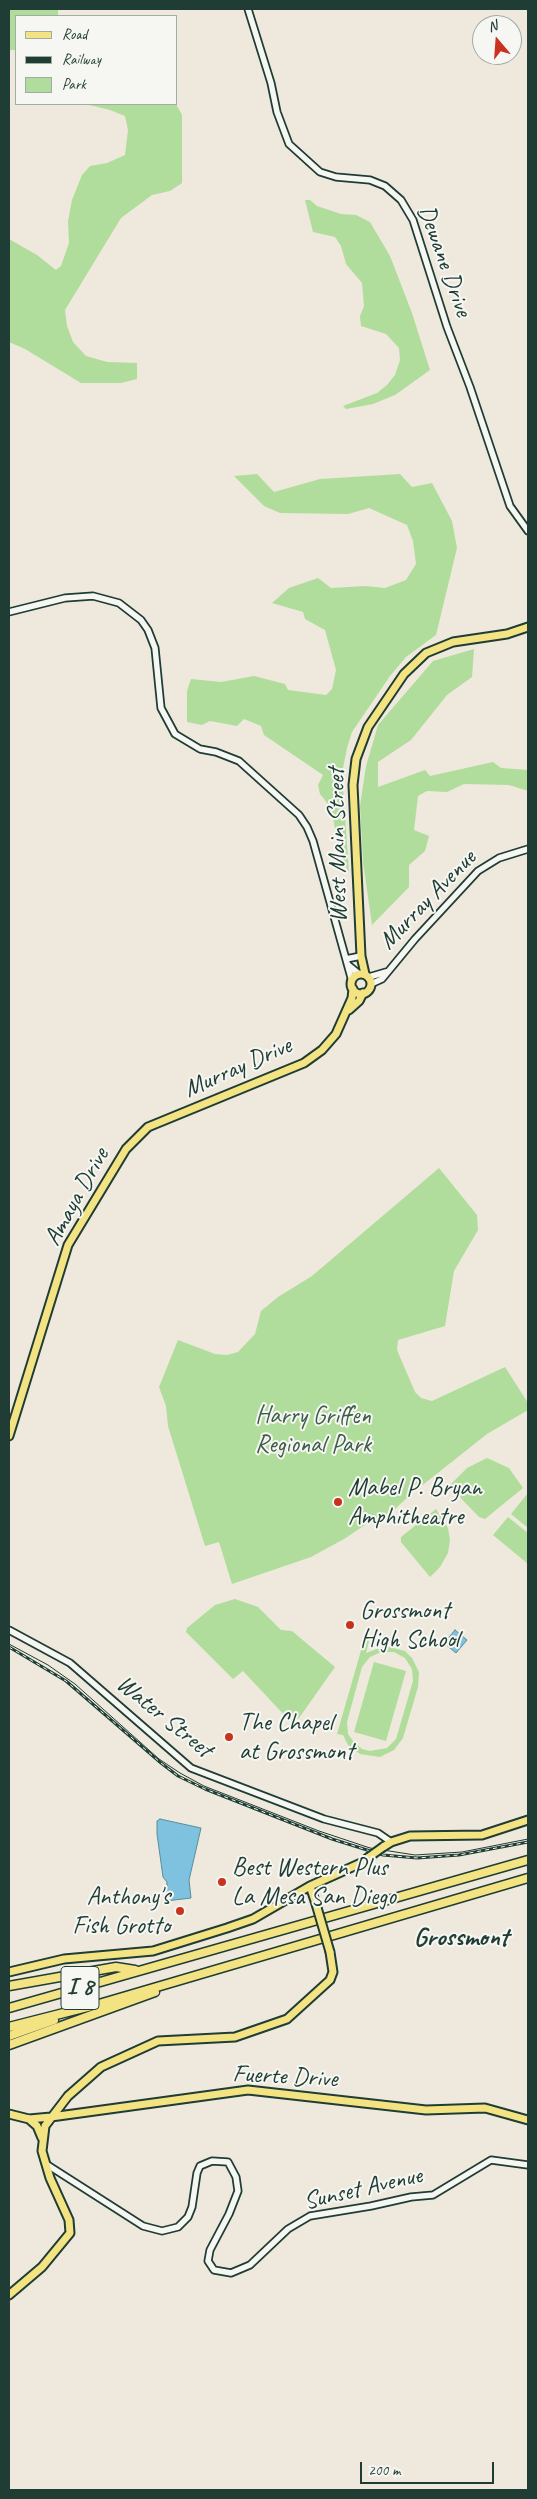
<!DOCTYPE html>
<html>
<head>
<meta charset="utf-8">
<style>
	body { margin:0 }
	#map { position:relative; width:537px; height:2499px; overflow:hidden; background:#eee9dc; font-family:Caveat,sans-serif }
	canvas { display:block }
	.frame { position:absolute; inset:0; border:10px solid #1f3d34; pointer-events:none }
	.legend { position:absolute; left:15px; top:15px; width:162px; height:90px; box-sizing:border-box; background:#f6f6f2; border:1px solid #a0aca6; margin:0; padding:6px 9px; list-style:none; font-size:15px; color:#1f3d34 }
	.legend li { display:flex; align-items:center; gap:10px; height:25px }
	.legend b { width:25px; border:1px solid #a0aca6 }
	.north { position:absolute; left:472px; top:15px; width:50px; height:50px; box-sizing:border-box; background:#f6f6f2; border:1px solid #a0aca6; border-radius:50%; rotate:342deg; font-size:14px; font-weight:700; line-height:20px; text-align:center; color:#1f3d34 }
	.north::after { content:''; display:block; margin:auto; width:18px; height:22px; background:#c8321e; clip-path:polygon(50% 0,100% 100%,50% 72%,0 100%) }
	.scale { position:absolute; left:360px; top:2462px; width:134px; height:22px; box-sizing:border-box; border:2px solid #1f3d34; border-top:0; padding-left:6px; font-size:15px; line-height:18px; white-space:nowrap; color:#1f3d34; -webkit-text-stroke:4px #f6f6f2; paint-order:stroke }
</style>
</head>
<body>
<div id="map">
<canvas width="537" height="2499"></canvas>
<div class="frame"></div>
<ul class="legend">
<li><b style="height:6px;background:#f4e382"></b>Road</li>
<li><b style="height:6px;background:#1f3d34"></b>Railway</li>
<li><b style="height:14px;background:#b0dd9b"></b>Park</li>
</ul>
<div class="north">N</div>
<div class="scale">200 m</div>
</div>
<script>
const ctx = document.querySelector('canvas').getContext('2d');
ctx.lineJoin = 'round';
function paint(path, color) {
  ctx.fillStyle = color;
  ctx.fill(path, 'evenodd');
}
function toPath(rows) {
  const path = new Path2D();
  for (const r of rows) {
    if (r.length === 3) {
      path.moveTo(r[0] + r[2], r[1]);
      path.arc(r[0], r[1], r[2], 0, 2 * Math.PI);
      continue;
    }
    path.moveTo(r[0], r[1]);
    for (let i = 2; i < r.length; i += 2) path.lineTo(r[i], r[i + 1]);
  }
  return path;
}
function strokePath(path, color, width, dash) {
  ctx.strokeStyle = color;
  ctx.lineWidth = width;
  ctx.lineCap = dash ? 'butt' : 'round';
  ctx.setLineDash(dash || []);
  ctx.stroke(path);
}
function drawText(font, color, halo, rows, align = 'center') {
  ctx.font = font + ' Caveat,sans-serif';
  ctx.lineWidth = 4;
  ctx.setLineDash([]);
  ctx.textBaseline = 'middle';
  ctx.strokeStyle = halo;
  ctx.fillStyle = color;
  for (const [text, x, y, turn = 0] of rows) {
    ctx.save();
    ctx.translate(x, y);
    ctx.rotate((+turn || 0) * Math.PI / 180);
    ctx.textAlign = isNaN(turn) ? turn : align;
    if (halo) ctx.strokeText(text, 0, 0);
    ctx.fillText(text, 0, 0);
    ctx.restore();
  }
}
const green = toPath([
	[9,9,58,9,58,16,16,16,16,50,9,50],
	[85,104,176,104,182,115,182,183,170,191,152,195,121,218,65,310,67,326,73,342,86,356,107,362,137,363,137,379,121,383,81,383,25,349,9,342,9,239,37,255,56,270,61,266,69,243,68,221,72,200,82,175,90,166,107,163,125,155,128,130,125,116,110,110],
	[305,200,310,200,317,206,341,214,356,215,370,222,390,256,412,313,430,370,395,395,373,404,346,409,343,406,377,393,387,385,395,375,400,360,399,348,386,334,361,326,360,316,364,306,362,283,346,264,341,246,335,237,313,232],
	[257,474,274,492,320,479,400,474,412,487,432,483,452,521,457,548,436,635,406,657,390,676,352,732,347,748,342,773,349,872,340,857,333,818,328,804,320,794,318,785,323,775,264,735,261,726,244,719,237,726,210,721,202,725,187,722,187,691,191,679,221,682,254,676,285,684,288,690,326,695,332,689,336,670,325,630,305,619,303,612,272,603,289,588,318,578,331,588,366,586,385,588,406,580,416,564,413,541,407,525,369,508,348,514,280,513,264,506,234,476],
	[474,649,472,677,447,695,411,740,378,762,378,787,425,770,430,776,493,762,501,768,528,770,528,791,509,785,464,784,447,792,427,791,418,796,414,830,429,836,425,851,409,865,409,887,372,925,363,862,360,806,366,766,378,725,433,661],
	[439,1168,477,1215,478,1230,454,1271,445,1326,398,1340,397,1350,415,1392,421,1398,432,1401,505,1367,528,1403,528,1410,487,1434,410,1495,380,1523,368,1523,344,1539,311,1557,232,1584,219,1542,205,1546,168,1426,166,1406,159,1387,178,1340,215,1354,227,1355,238,1352,255,1334,261,1311,278,1297,312,1276],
	[487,1458,509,1468,523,1488,485,1519,479,1517,449,1486,467,1468],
	[528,1493,528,1528,511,1514],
	[436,1509,448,1528,450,1540,448,1553,440,1567,430,1577,401,1542,401,1537],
	[508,1517,528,1533,528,1564,493,1535],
	[235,1599,258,1607,281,1630,292,1631,335,1667,299,1718,294,1721,287,1718,243,1671,233,1679,186,1632,187,1628,215,1605],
	[364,1640,369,1641,366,1653,385,1646,405,1651,412,1658,419,1672,418,1687,403,1738,394,1750,380,1757,360,1754,348,1745,343,1735,337,1734],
	[381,1652,394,1652,405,1658,412,1669,413,1681,396,1739,387,1748,370,1751,362,1749,353,1741,348,1734,347,1722,362,1667,370,1657],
	[374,1662,406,1671,386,1741,354,1732]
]);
const water = toPath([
	[455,1630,467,1640,456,1653,444,1643,455,1630],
	[160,1819,201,1828,189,1880,191,1898,166,1901,167,1882,163,1877,157,1834,157,1821,160,1819]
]);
const minor = toPath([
	[248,9,271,83,277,112,289,144,320,172,336,177,370,180,385,186,401,200,413,220,447,327,470,387,510,506,528,531],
	[9,612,65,598,93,596,119,603,141,620,148,630,155,648,161,708,175,734,200,749,216,752,239,761,299,815,307,827,313,841,352,981],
	[346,959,361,956],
	[348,965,359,974],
	[369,977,386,972],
	[371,984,382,979,415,939,478,871,499,858,528,849],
	[9,1630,70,1663,191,1768,324,1819,378,1833,391,1842],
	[46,2164,143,2226,162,2231,178,2227,188,2217,192,2207,197,2173,200,2166,212,2161,228,2162,236,2177,238,2191,229,2214,210,2250,208,2261,214,2270,231,2273,250,2265,288,2229,310,2216,371,2206,411,2197,433,2195,491,2160,528,2165]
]);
const major = toPath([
	[365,974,361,956,353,785,356,759,368,727,404,674,426,653,453,642,507,634,528,627],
	[361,984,10],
	[349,1010,359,1001,363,993],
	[9,1436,68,1245,126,1149,148,1127,304,1063,322,1050,336,1034,352,998,353,989],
	[383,1847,391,1842,410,1836,482,1835,528,1820],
	[310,1886,316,1904],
	[9,1972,64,1959,153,1951,227,1928,253,1919,310,1886,361,1863,369,1857],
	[9,2114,29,2119,51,2117,248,2090,426,2110,485,2108,528,2120],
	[29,2119,37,2126,42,2138],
	[9,2295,42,2267,70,2233,69,2220,50,2178,42,2151,45,2126,68,2096,101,2067,158,2041,235,2037,287,2019,330,1980,333,1972,330,1952]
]);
const highway = toPath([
	[9,1986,116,1967,135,1970],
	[9,2008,528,1860],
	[9,2027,99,2004,528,1878],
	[9,2036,54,2020],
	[9,2045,155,1992]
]);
const tram = toPath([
	[9,1644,48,1665,75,1684,159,1759,180,1773,204,1786,319,1831,370,1848,415,1855,462,1852,528,1839]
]);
const rail = toPath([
	[9,1647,66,1681,161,1763,178,1776,205,1789,332,1839,383,1855,417,1858,459,1855,528,1842]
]);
const majorBridge = toPath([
	[369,1857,383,1847],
	[316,1904,330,1952]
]);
const markers = [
	[338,1502,5,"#c8321e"],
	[350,1625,5,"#c8321e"],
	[229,1737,5,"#c8321e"],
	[222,1882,5,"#c8321e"],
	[180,1911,5,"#c8321e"]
];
const shields = [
	[80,1988,38]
];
const shieldNames = [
	["I 8",80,1988]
];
const streetNames = [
	["Dewane Drive",444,261,70],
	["West Main Street",338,845,-91],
	["Murray Avenue",428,900,-46],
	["Murray Drive",238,1068,-24],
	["Amaya Drive",77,1197,-61],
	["Water Street",164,1717,39],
	["Fuerte Drive",285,2077,3],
	["Sunset Avenue",363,2189,-13]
];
const parkNames = [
	["Harry Griffen",313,1416],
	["Regional Park",313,1445]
];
const poiNames = [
	["Mabel P. Bryan",348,1488],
	["Amphitheatre",348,1517],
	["Grossmont",360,1611],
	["High School",360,1640],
	["The Chapel",239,1723],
	["at Grossmont",239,1752],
	["Best Western Plus",232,1868],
	["La Mesa San Diego",232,1897],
	["Anthony's",170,1897,"right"],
	["Fish Grotto",170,1926,"right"]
];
const neighbourhoodNames = [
	["Grossmont",461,1938]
];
paint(green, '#b0dd9b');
paint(water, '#7fc2e0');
strokePath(water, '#598d9b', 1);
strokePath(minor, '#1f3d34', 9);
strokePath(major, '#1f3d34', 11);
strokePath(highway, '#1f3d34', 11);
strokePath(minor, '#f6f6f2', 5.5);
strokePath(major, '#f4e382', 7);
strokePath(highway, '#f4e382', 8);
strokePath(tram, '#1f3d34', 1);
strokePath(rail, '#1f3d34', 3);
strokePath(rail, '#f6f6f2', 1, [4]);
strokePath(majorBridge, '#1f3d34', 11, []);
strokePath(majorBridge, '#f4e382', 7);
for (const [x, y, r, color] of markers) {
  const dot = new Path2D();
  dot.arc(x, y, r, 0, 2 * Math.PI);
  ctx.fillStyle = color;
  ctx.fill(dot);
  strokePath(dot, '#f6f6f2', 2);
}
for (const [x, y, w] of shields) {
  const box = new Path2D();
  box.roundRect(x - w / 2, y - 21.5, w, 43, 4);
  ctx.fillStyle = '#f6f6f2';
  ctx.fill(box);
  strokePath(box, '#1f3d34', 1);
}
drawText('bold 24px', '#1f3d34', null, shieldNames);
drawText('25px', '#1f3d34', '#f6f6f2', streetNames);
drawText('25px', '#3c5d49', '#f6f6f2', parkNames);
drawText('25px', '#1f3d34', '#f6f6f2', poiNames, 'left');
drawText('bold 26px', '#1f3d34', '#f6f6f2', neighbourhoodNames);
</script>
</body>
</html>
